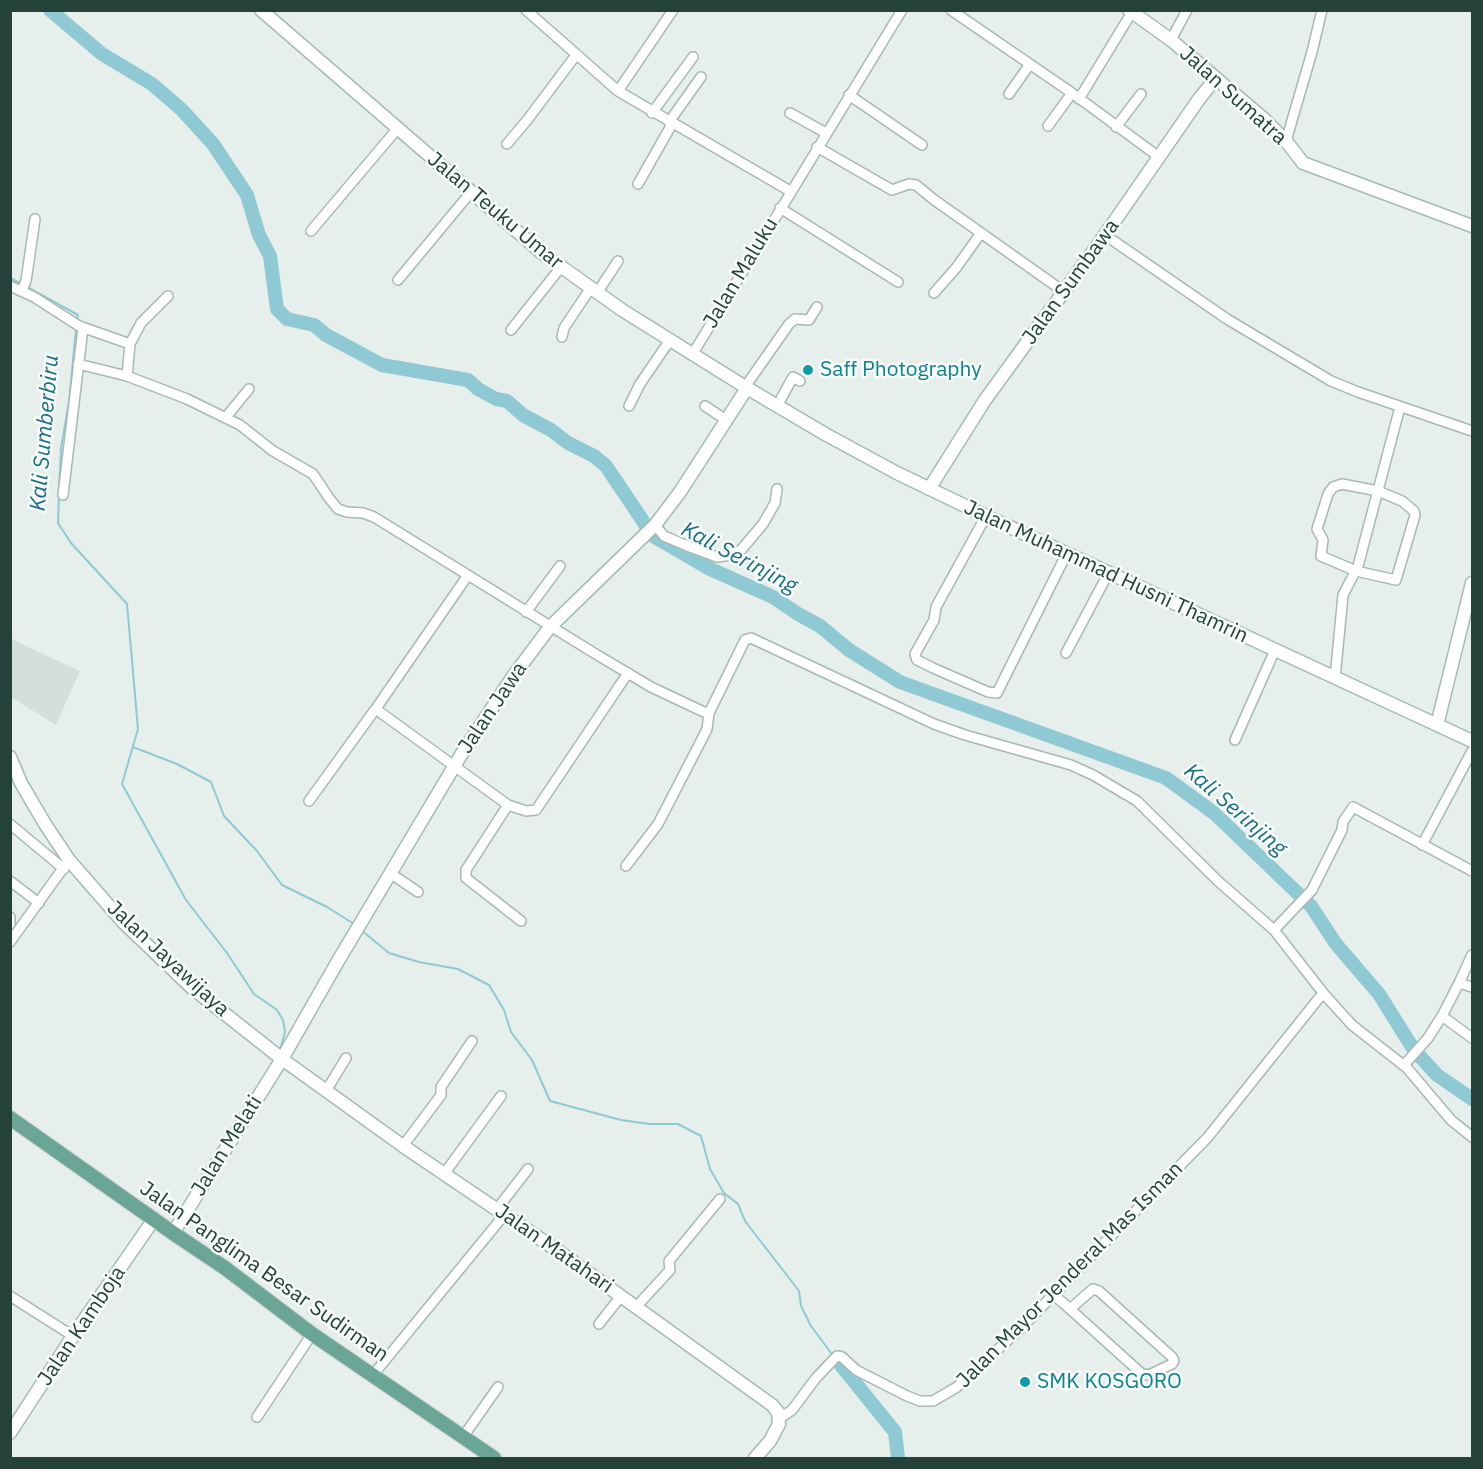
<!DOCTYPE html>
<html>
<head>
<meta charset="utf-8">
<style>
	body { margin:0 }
	#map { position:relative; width:1483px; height:1469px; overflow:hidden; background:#e6efeb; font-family:"IBM Plex Sans",sans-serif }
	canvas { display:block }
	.frame { position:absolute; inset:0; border:12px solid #24423a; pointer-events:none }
</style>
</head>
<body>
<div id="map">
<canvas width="1483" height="1469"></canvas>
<div class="frame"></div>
</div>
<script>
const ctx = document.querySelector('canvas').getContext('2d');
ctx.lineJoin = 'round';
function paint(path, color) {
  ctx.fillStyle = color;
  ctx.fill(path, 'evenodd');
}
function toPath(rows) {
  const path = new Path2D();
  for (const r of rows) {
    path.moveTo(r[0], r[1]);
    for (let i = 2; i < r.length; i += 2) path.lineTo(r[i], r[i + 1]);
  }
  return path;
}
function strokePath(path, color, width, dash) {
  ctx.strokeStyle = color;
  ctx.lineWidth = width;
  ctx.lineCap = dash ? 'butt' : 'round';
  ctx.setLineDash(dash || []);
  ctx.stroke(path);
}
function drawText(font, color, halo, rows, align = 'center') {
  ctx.font = font + ' "IBM Plex Sans",sans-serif';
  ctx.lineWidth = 5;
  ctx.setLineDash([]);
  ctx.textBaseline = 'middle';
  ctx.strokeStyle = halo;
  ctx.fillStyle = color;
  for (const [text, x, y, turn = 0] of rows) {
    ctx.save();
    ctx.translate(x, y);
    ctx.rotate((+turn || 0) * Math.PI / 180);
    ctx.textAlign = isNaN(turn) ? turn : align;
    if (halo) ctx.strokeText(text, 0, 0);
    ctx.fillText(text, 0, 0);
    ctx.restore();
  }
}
const built = toPath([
	[11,639,80,671,56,725,11,697]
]);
const stream = toPath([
	[10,278,22,284],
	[27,287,78,315,77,320],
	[59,490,61,448,69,402,76,329],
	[59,496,58,523,71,543,127,604,138,729,122,784,186,900,227,953,254,994,277,1010,283,1020,285,1032,280,1050],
	[133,747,177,764,211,782,224,816,257,851,282,885,327,907,354,924],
	[361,930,389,953,419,962,458,969,489,985,504,1010,511,1032,532,1060,550,1101,621,1120,649,1124,678,1124,701,1136,710,1169,724,1193,738,1204,745,1221,799,1291,801,1306,811,1326,834,1357],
	[195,1187,222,1144]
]);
const river = toPath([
	[50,10,102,54,152,84,182,110,213,144,247,195,259,235,270,256,277,309,287,319,314,325,326,335,382,365,468,380,478,389,496,399,507,401,523,415,551,430,568,443,594,456,606,466,653,536,708,568,773,597,798,614,820,626,849,650,900,682,1166,778,1214,813,1311,906,1336,944,1379,994,1414,1050,1437,1075,1472,1099],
	[840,1364,895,1432,898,1458]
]);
const street = toPath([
	[526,10,618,91,790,191],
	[951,10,1072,93,1159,157],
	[1171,40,1187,10],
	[618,91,673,10],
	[1009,94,1030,64],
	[849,95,922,145],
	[1079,99,1132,12],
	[652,113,693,57],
	[790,113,826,133],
	[669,122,701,77],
	[1048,126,1072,93],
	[1116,127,1141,94],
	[1286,141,1312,52,1322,10],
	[507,144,528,119,576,55],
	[817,147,892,190,909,184,916,185,933,199,1063,291],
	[638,184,672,124],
	[780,208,898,282],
	[311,231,398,128],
	[1105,235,1227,319,1331,381,1358,392,1472,431],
	[398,280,471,192],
	[10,286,34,297,79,326,130,344,127,376],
	[22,290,26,281,35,219],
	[597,293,618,261],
	[934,293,956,268,981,233],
	[511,330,561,267],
	[562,337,564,328,590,289],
	[130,344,141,323,168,296],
	[692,355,902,10],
	[78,364,127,376,187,399,240,425,273,451,313,474,329,498,338,509,347,512,363,513,374,517,594,653,651,687,704,712,709,713,711,709,745,640,751,638,934,724,965,735,1071,765,1093,775,1137,801,1218,881,1274,930,1324,994,1352,1025,1407,1068,1451,1120,1472,1137],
	[745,387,789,324,795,319,809,320,817,307],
	[629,406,640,384,670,340],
	[705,406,726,420],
	[777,406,793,377,800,381],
	[226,417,249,389],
	[1342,484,1378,491,1402,501,1414,511,1415,515,1396,580,1356,571,1321,556,1323,540,1317,529,1328,494,1333,487,1342,484],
	[63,495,83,328],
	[986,516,936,607,934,620,915,654,917,660,933,668,988,692,997,693,1067,553],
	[655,525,664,536,690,547,717,557,732,555,741,550,763,524,775,503,777,489],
	[526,612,560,566],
	[1066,653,1109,572],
	[1335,678,1343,595,1358,566,1400,407],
	[375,710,468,575],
	[1235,740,1275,650],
	[309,801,374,711,377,710,508,805,526,811,536,810,628,673],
	[508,805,466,870,466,878,521,921],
	[10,824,64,869],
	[1422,845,1472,751],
	[626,866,658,824,703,737,707,729,709,713],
	[390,873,418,892],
	[10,881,39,903],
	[10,917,10,924],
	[1274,930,1312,890,1342,830,1343,822,1353,807,1472,871],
	[10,942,69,860],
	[1472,955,1459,983,1472,987],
	[1459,983,1442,1016,1472,1038],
	[1404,1065,1428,1038,1442,1016],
	[326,1091,346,1058],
	[403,1146,441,1095,441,1087,472,1041],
	[444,1174,501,1096],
	[497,1209,528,1169],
	[1093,1289,1099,1291,1172,1357,1174,1361,1172,1364,1149,1375,1142,1374,1070,1309,1093,1289],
	[1054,1295,1070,1309],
	[10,1296,73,1336],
	[636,1307,670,1270,669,1261,720,1199],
	[599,1324,621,1296],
	[373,1375,505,1214],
	[257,1417,312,1334],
	[780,1418,792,1410,816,1378,837,1356,842,1357,856,1370,907,1396,920,1401,933,1401,957,1387,1020,1329,1208,1137,1319,998,1324,994],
	[463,1437,498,1387]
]);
const secondary = toPath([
	[261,10,542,253,622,310,747,388,825,434,897,473,986,516,1472,741],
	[1129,10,1171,40,1264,119,1286,141,1303,163,1472,226],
	[929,489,985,400,1105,235,1199,99,1216,78],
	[1437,725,1472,583],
	[10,757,21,783,45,824,69,860,123,922,191,987,282,1059,403,1146,561,1253,772,1405,778,1412,779,1424,770,1441,755,1458],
	[173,1233,282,1059,338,961,461,755,514,675,550,627,655,525,680,492,747,388],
	[10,1433,73,1336,154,1219]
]);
const primary = toPath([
	[10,1118,173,1233,225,1268,312,1334,494,1458]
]);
const markers = [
	[808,370,6,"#0f9aa8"],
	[1025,1382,6,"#0f9aa8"]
];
const streetNames = [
	["Jalan Sumatra",1233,96,42],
	["Jalan Teuku Umar",495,211,40],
	["Jalan Maluku",741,273,-59],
	["Jalan Sumbawa",1071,282,-54],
	["Jalan Muhammad Husni Thamrin",1106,572,25],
	["Jalan Jawa",493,708,-56],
	["Jalan Jayawijaya",168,959,43],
	["Jalan Melati",227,1146,-58],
	["Jalan Matahari",554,1249,35],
	["Jalan Panglima Besar Sudirman",264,1272,35],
	["Jalan Mayor Jenderal Mas Isman",1070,1275,-45],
	["Jalan Kamboja",82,1326,-56]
];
const cultureNames = [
	["Saff Photography",820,370],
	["SMK KOSGORO",1037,1382]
];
const waterNames = [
	["Kali Sumberbiru",45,433,-85],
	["Kali Serinjing",739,558,28],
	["Kali Serinjing",1235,810,41]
];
paint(built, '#d4dfda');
strokePath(stream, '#8ec9d4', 2);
strokePath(river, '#8ec9d4', 14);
strokePath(street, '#a8b8b2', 12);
strokePath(secondary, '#a4bbb3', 15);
strokePath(primary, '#c2cac8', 16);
strokePath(street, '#fff', 9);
strokePath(secondary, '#fff', 12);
strokePath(primary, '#6aa596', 14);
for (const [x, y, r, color] of markers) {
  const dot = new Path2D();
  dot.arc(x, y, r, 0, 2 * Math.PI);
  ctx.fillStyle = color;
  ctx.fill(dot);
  strokePath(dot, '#f7fbf9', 2);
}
drawText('21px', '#24423a', '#f7fbf9', streetNames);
drawText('21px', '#0d838f', '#f7fbf9', cultureNames, 'left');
drawText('italic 22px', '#1c6f80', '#f7fbf9', waterNames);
</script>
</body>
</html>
